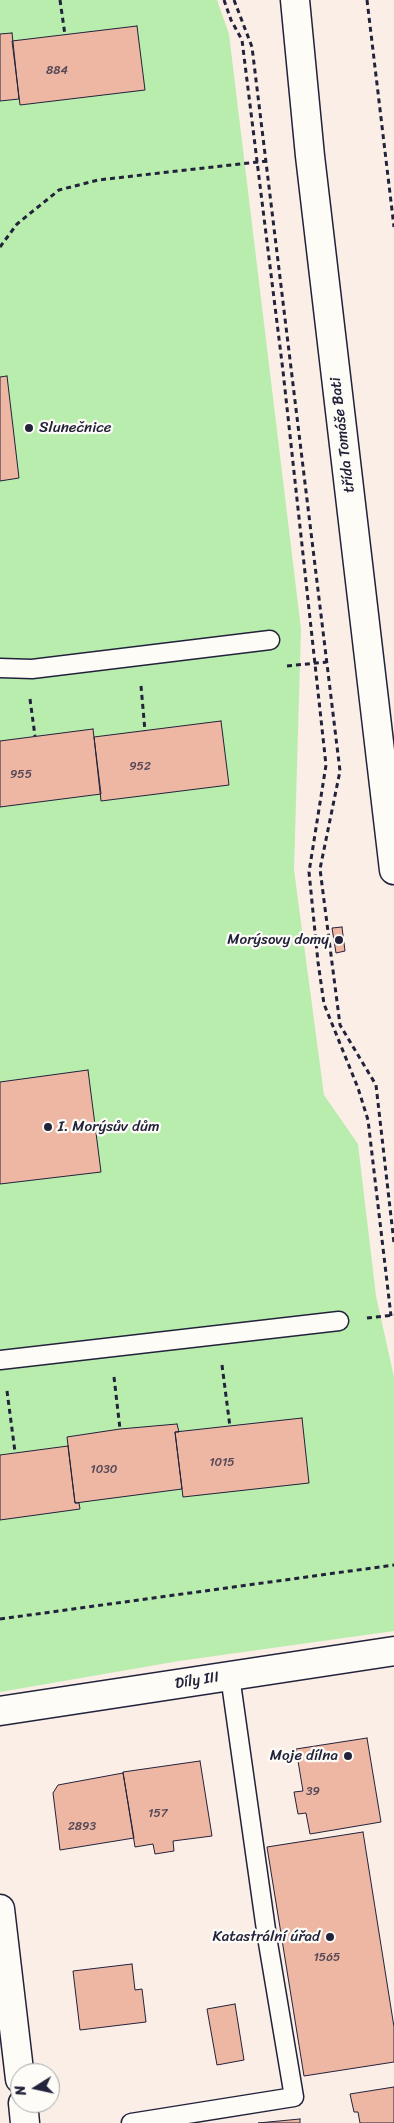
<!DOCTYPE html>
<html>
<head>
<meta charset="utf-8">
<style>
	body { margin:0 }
	#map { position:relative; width:394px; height:2123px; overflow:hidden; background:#faeee6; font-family:Sriracha,sans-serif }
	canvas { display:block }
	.north { position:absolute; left:10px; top:2063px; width:50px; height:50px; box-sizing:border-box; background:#fdfcf7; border:1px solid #a5a5ac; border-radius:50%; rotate:260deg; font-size:14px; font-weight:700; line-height:20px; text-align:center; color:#22223b }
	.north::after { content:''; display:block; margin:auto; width:18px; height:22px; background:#22223b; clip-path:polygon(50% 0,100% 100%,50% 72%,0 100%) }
</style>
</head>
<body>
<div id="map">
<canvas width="394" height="2123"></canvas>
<div class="north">N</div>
</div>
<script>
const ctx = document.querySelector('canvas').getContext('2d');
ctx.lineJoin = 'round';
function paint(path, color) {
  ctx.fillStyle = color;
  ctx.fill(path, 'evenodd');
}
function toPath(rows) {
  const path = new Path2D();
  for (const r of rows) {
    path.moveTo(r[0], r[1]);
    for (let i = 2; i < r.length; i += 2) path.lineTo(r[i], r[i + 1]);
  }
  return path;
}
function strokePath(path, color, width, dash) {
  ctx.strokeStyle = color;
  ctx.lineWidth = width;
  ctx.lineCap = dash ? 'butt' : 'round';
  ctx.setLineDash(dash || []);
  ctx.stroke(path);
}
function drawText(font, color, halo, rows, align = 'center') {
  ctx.font = font + ' Sriracha,sans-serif';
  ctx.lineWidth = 4.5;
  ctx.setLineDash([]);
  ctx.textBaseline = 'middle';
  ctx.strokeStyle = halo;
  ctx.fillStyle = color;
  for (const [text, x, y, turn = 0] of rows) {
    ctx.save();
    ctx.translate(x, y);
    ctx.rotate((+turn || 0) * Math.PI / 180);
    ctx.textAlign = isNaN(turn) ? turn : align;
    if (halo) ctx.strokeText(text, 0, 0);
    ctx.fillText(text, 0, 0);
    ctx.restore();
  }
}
const green = toPath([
	[0,0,217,0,229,34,301,629,294,870,324,1095,358,1144,376,1296,394,1377,394,1631,179,1661,0,1692]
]);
const building = toPath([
	[137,26,145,90,20,105,12,41,137,26],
	[12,33,19,99,0,101,0,34,12,33],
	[7,376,19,478,0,481,0,377,7,376],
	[221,721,229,785,101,801,94,737,221,721],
	[93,729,101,794,0,807,0,741,93,729],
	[342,927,345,951,336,953,332,928,342,927],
	[88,1070,101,1172,0,1184,0,1082,88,1070],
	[302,1418,309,1483,183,1497,175,1432,302,1418],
	[177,1424,179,1432,175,1432,182,1489,75,1503,67,1437,120,1429,177,1424],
	[68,1446,75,1503,79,1503,80,1509,0,1520,0,1455,68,1446],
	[367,1738,381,1822,310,1834,306,1813,298,1814,294,1792,303,1791,296,1749,367,1738],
	[200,1761,212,1836,173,1841,174,1851,155,1854,153,1844,135,1847,123,1772,200,1761],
	[123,1773,134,1838,60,1850,53,1793,58,1785,123,1773],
	[363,1832,394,2027,394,2062,304,2076,267,1847,363,1832],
	[132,1964,135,1990,142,1989,146,2022,80,2030,73,1971,132,1964],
	[235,2004,244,2060,217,2065,207,2009,235,2004],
	[394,2087,394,2123,360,2123,358,2112,354,2112,350,2094,394,2087],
	[300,2119,300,2123,258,2123,300,2119]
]);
const path = toPath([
	[60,0,65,35],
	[224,0,231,20,242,40,283,371,326,765,309,872,318,962,324,1004,358,1088,368,1120,391,1316],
	[234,0,252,47,340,771,320,869,340,1025,376,1085,394,1243],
	[367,0,394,227],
	[0,247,17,224,59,190,98,180,267,161],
	[287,666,327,662],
	[141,686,145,731],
	[30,699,35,736],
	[367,1318,394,1315],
	[222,1365,230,1427],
	[114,1377,120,1429],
	[7,1391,15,1452],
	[0,1619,394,1565]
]);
const service = toPath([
	[0,668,32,669,270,640],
	[0,1360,339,1321],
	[131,2123,294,2097,267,1937,230,1676]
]);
const minor = toPath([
	[0,1711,394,1651],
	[0,1909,20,2079],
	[23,2103,25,2123]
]);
const primary = toPath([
	[295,0,310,156,394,870]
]);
const markers = [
	[29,428,5,"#22223b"],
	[339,940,5,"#22223b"],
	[48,1127,5,"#22223b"],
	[348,1756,5,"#22223b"],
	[330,1937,5,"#22223b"]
];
const numberNames = [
	["884",57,71],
	["952",140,767],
	["955",21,775],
	["1015",222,1463],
	["1030",104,1470],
	["39",313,1792],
	["157",158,1814],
	["2893",82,1827],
	["1565",327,1958]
];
const poiNames = [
	["Slunečnice",39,428,"left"],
	["Morýsovy domy",329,940],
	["I. Morýsův dům",58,1127,"left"],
	["Moje dílna",338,1756],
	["Katastrální úřad",320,1937]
];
const streetNames = [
	["třída Tomáše Bati",343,435,-97],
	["Díly III",197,1681,-9]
];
paint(green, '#b9edae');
paint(building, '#eeb7a4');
strokePath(building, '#22223b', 1);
strokePath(service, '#22223b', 21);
strokePath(minor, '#22223b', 31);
strokePath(primary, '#22223b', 31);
strokePath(path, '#22223b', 3, [5, 4]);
strokePath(service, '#fdfcf7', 18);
strokePath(minor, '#fdfcf7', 28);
strokePath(primary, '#fdfcf7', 28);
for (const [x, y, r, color] of markers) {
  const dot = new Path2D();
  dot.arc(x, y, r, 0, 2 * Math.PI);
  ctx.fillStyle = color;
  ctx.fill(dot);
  strokePath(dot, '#fdfcf7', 2);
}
drawText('12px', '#554755', null, numberNames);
drawText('15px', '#22223b', '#fdfcf7', poiNames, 'right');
drawText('15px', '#22223b', '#fdfcf7', streetNames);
</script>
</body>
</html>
